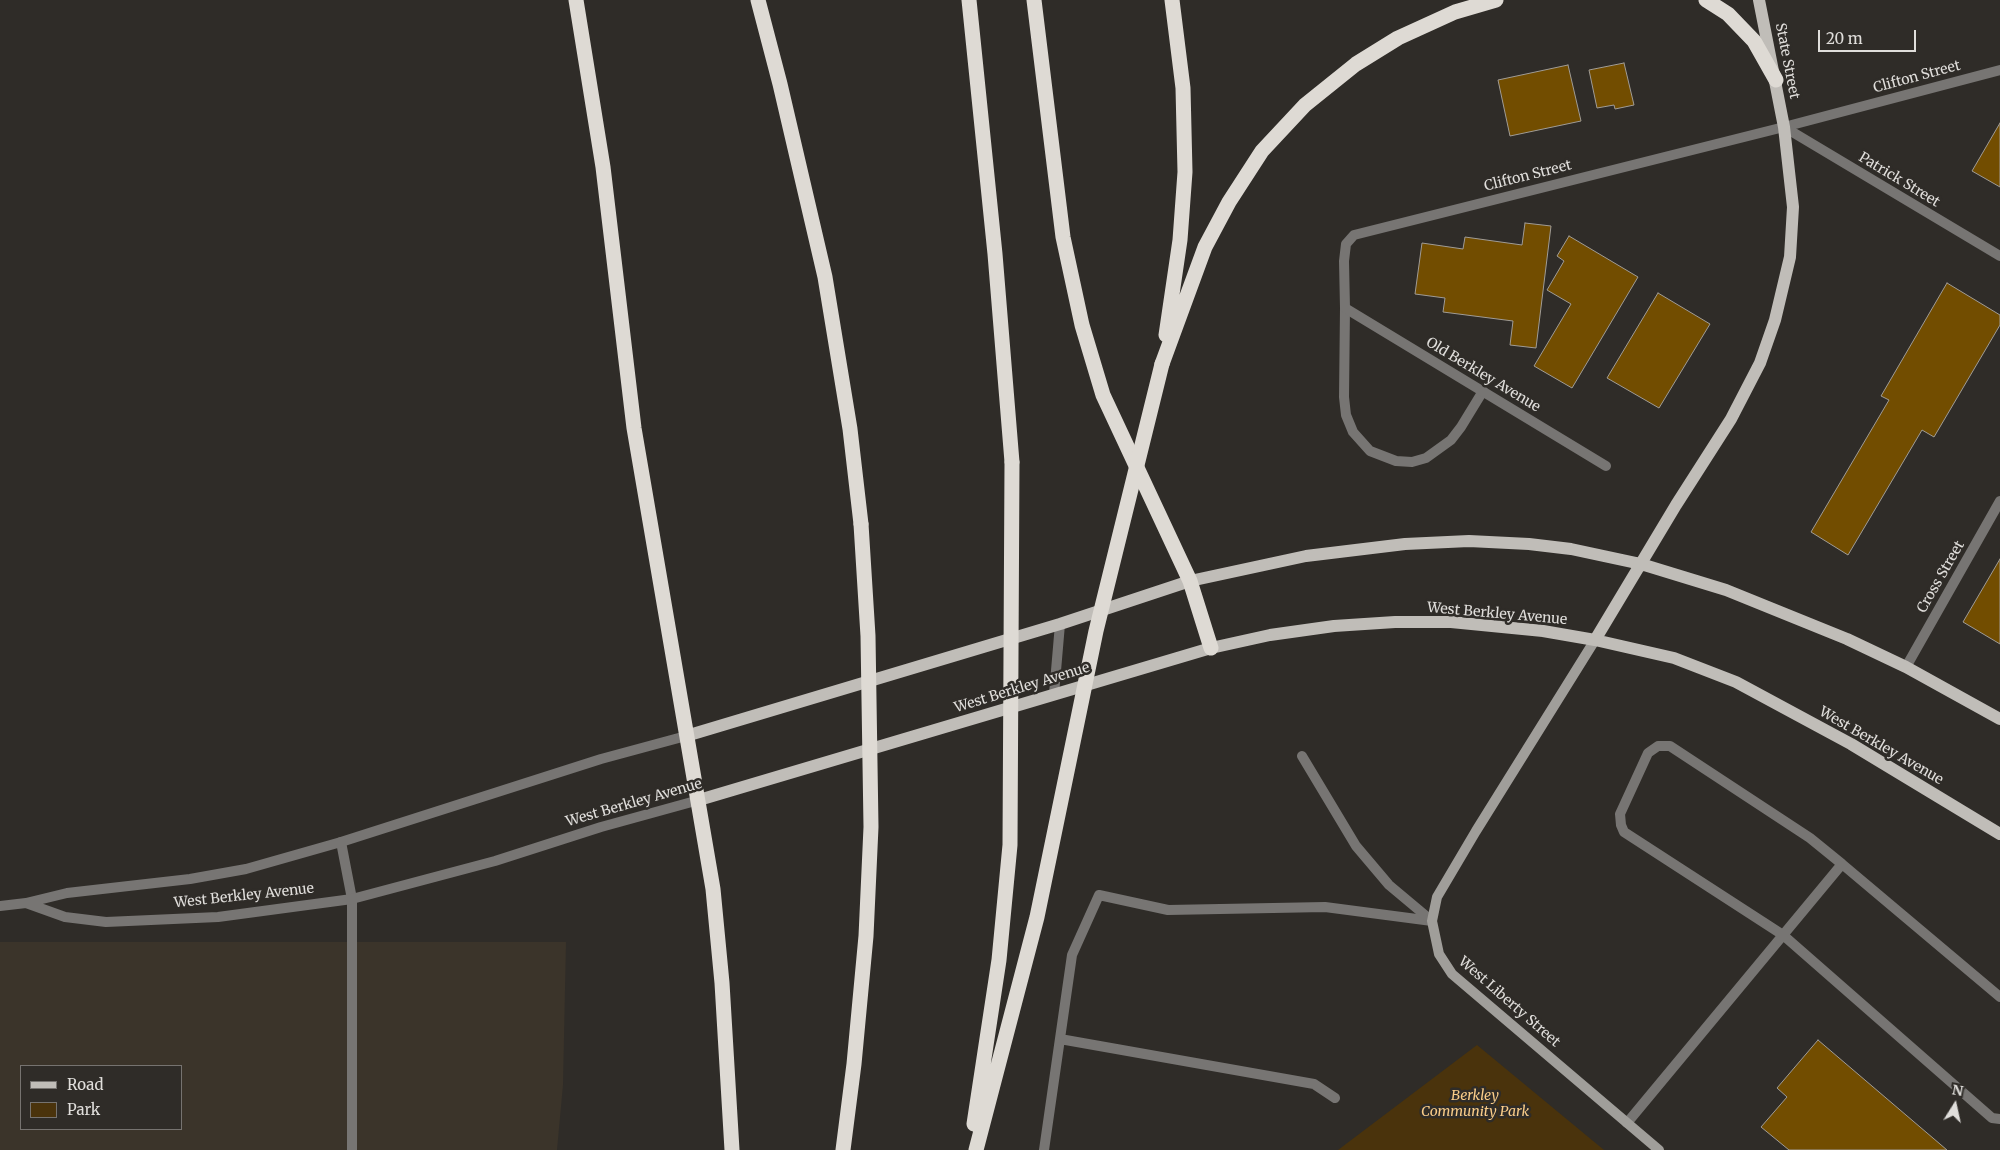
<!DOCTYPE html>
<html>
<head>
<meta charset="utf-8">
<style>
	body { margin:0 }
	#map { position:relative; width:2000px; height:1150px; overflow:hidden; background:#2f2c28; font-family:Merriweather,serif }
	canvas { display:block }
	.legend { position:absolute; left:20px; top:1065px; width:162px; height:65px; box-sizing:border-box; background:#2f2c28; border:1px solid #767370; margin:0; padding:6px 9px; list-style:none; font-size:15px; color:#e0dedb }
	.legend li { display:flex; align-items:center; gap:10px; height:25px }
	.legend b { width:25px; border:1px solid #767370 }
	.north { position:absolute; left:1930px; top:1080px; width:50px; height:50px; -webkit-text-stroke:4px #2f2c28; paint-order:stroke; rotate:10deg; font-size:14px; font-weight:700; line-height:20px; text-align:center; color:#e0dedb }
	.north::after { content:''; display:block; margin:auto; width:18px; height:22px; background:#e0dedb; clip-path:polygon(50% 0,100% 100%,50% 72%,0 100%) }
	.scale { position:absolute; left:1818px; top:30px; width:98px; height:22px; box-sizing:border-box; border:2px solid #e0dedb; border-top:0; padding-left:6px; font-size:15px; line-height:18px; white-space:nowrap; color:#e0dedb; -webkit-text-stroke:4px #2f2c28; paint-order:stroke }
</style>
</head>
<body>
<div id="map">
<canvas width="2000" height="1150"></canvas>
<ul class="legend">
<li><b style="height:6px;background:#c0bdb8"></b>Road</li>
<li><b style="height:14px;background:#4a330c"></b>Park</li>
</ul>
<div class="north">N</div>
<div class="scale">20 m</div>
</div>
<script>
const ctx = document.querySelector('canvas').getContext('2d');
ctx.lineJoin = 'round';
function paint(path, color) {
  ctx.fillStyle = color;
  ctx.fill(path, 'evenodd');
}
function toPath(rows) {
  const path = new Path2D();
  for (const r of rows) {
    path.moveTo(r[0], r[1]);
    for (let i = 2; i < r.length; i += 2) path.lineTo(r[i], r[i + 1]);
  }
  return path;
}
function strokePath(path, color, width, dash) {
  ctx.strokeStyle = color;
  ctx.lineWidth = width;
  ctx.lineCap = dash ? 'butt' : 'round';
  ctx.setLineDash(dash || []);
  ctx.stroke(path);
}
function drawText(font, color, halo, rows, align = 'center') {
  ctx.font = font + ' Merriweather,serif';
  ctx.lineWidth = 5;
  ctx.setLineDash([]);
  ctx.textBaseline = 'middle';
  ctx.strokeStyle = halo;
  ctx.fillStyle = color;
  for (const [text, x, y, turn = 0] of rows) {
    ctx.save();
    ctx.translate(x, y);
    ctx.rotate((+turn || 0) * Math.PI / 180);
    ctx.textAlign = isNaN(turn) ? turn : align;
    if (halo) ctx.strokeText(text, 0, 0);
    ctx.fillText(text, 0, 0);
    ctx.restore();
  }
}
const built = toPath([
	[0,942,566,942,563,1085,557,1150,0,1150],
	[21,1066,181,1066,181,1129,21,1129]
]);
const green = toPath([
	[1477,1045,1604,1150,1338,1150]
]);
const building = toPath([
	[1624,63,1634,105,1615,109,1614,105,1597,108,1589,70,1624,63],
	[1568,65,1581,121,1510,136,1498,80,1568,65],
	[2000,123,2000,187,1972,171,2000,123],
	[1525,223,1551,226,1536,348,1510,345,1513,321,1443,312,1445,298,1415,294,1422,243,1463,249,1465,237,1522,245,1525,223],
	[1569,236,1638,277,1572,388,1534,366,1571,304,1547,290,1564,261,1557,256,1569,236],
	[1947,283,2000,315,2000,325,1934,437,1922,430,1848,555,1811,532,1889,400,1881,396,1947,283],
	[1658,293,1710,324,1659,408,1607,378,1658,293],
	[2000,559,2000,644,1963,622,2000,559],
	[1818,1040,1947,1150,1789,1150,1761,1127,1787,1097,1777,1088,1818,1040]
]);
const service = toPath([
	[1345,308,1344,397,1346,415,1353,432,1370,451,1396,461,1412,462,1426,458,1451,440,1461,427,1483,391],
	[1054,694,1060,624],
	[341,842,352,899,352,1150],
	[1842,864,1810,838,1670,746,1658,746,1648,753,1620,814,1621,825,1624,832,1783,935,1992,1118,2000,1119],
	[1060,1039,1314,1084,1335,1098],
	[1627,1123,1842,864,2000,997],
	[1044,1150,1072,955,1099,895,1168,910,1325,907,1432,921]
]);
const minor = toPath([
	[1784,127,2000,256],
	[1606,466,1345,308,1344,261,1346,244,1354,235,1784,127,2000,70],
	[1906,667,2000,501],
	[1302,756,1356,846,1389,885,1432,921],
	[26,903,65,917,106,922,218,917,352,899,495,861,601,827,699,800],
	[0,906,26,903,67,893,190,879,246,869,341,842,601,759,686,736]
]);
const secondary = toPath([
	[1595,640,1476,831,1437,897,1432,921,1439,954,1452,974,1659,1150]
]);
const primary = toPath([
	[1595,640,1676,505,1731,419,1760,363,1775,320,1790,257,1793,207,1784,127,1759,0],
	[686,736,1060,624,1190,581,1306,556,1405,544,1469,541,1529,544,1571,549,1641,564,1726,590,1847,639,1906,667,2000,719],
	[699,800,1211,648,1270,635,1334,626,1395,622,1451,622,1543,631,1595,640,1674,658,1736,682,1851,744,2000,834]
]);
const motorway = toPath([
	[576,0,603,167,634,428,713,889,722,983,732,1150],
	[758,0,780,84,825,277,850,429,861,524],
	[969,0,995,254,1012,462],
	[1034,0,1063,237,1082,325,1103,395,1190,581,1211,648],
	[1706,0,1728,14,1754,41,1776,80],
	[1166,335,1180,240,1185,172,1183,88,1172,0],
	[1162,364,1205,247,1229,202,1262,151,1305,105,1356,64,1398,38,1455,12,1496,0]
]);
const motorwayBridge = toPath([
	[974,1124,999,960,1010,845,1012,462],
	[843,1150,854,1064,866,936,871,827,868,636,861,524],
	[976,1150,1037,917,1096,631,1162,364]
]);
const streetNames = [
	["State Street",1787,61,79],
	["Clifton Street",1917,77,-15],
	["Clifton Street",1528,176,-14],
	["Patrick Street",1899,180,31],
	["Old Berkley Avenue",1483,375,31],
	["Cross Street",1941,577,-60],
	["West Berkley Avenue",1497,614,5],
	["West Berkley Avenue",1022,688,-17],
	["West Berkley Avenue",1881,746,30],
	["West Berkley Avenue",634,803,-16],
	["West Berkley Avenue",244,896,-6],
	["West Liberty Street",1509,1002,41]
];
const parkNames = [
	["Berkley",1475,1096],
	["Community Park",1475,1112]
];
paint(built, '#3b342a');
paint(green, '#4a330c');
paint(building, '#724d00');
strokePath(building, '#a09c96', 1);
strokePath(service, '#777573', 10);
strokePath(minor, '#777573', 10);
strokePath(secondary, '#a09e9a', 10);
strokePath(primary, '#c0bdb8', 12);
strokePath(motorway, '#dedad4', 15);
strokePath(motorwayBridge, '#dedad4', 15);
drawText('14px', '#e0dedb', '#2f2c28', streetNames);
drawText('italic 14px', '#facd89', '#2f2c28', parkNames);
</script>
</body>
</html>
